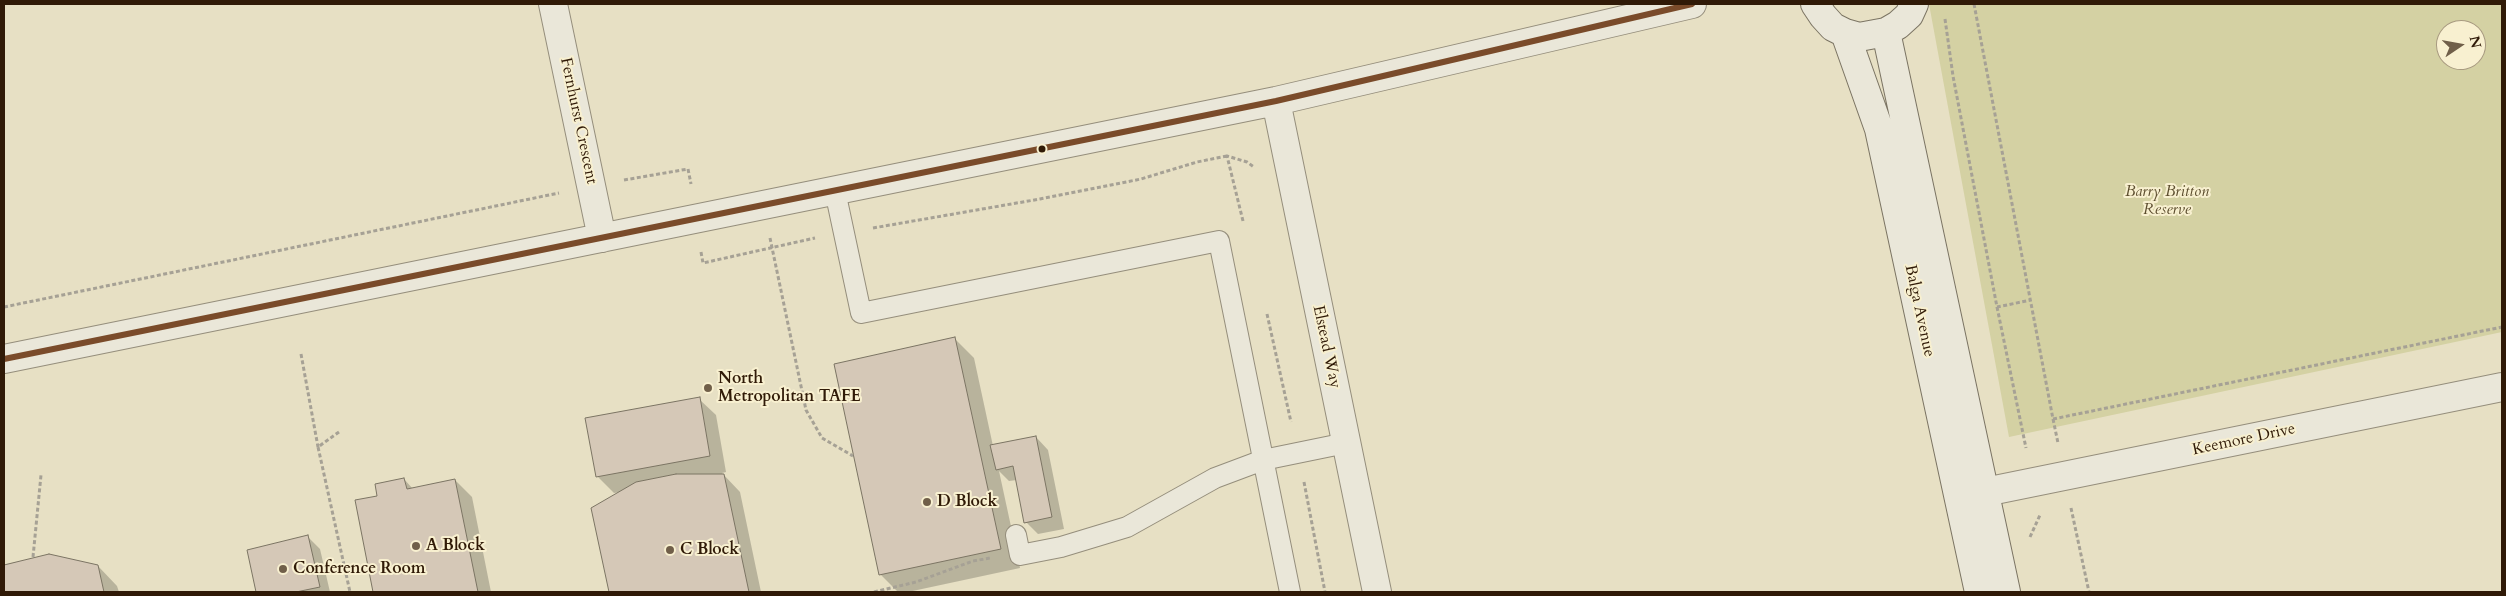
<!DOCTYPE html>
<html>
<head>
<meta charset="utf-8">
<style>
	body { margin:0 }
	#map { position:relative; width:2506px; height:596px; overflow:hidden; background:#e7e0c4; font-family:Cardo,serif }
	canvas { display:block }
	.frame { position:absolute; inset:0; border:5px solid #301a07; pointer-events:none }
	.north { position:absolute; left:2436px; top:20px; width:50px; height:50px; box-sizing:border-box; background:#f8f0d0; border:1px solid #a89a80; border-radius:50%; rotate:78deg; font-size:14px; font-weight:700; line-height:20px; text-align:center; color:#301a07 }
	.north::after { content:''; display:block; margin:auto; width:18px; height:22px; background:#705f49; clip-path:polygon(50% 0,100% 100%,50% 72%,0 100%) }
</style>
</head>
<body>
<div id="map">
<canvas width="2506" height="596"></canvas>
<div class="frame"></div>
<div class="north">N</div>
</div>
<script>
const ctx = document.querySelector('canvas').getContext('2d');
ctx.lineJoin = 'round';
function paint(path, color) {
  ctx.fillStyle = color;
  ctx.fill(path, 'evenodd');
}
function toPath(rows) {
  const path = new Path2D();
  for (const r of rows) {
    path.moveTo(r[0], r[1]);
    for (let i = 2; i < r.length; i += 2) path.lineTo(r[i], r[i + 1]);
  }
  return path;
}
function strokePath(path, color, width, dash) {
  ctx.strokeStyle = color;
  ctx.lineWidth = width;
  ctx.lineCap = dash ? 'butt' : 'round';
  ctx.setLineDash(dash || []);
  ctx.stroke(path);
}
function drawText(font, color, halo, rows, align = 'center') {
  ctx.font = font + ' Cardo,serif';
  ctx.lineWidth = 4;
  ctx.setLineDash([]);
  ctx.textBaseline = 'middle';
  ctx.strokeStyle = halo;
  ctx.fillStyle = color;
  for (const [text, x, y, turn = 0] of rows) {
    ctx.save();
    ctx.translate(x, y);
    ctx.rotate((+turn || 0) * Math.PI / 180);
    ctx.textAlign = isNaN(turn) ? turn : align;
    if (halo) ctx.strokeText(text, 0, 0);
    ctx.fillText(text, 0, 0);
    ctx.restore();
  }
}
const green = toPath([
	[1929,4,2502,4,2502,332,2009,437],
	[2446,30,2476,30,2476,60,2446,60]
]);
const shadow = toPath([
	[955,339,974,358,993,446,1036,437,1048,450,1064,529,1038,534,1026,522,1017,480,1009,481,999,471,1020,568,908,592,898,592,881,575],
	[699,399,716,415,726,472,722,473,740,492,761,592,610,592,593,509,621,492,614,493,597,476],
	[404,479,413,489,455,480,472,497,491,592,375,592,356,501,379,497],
	[308,537,320,549,330,592,257,592,249,551],
	[49,555,98,566,117,586,119,592,4,592,4,567,8,564]
]);
const building = toPath([
	[955,337,1001,549,879,575,834,364,955,337],
	[700,397,710,456,596,477,585,418,700,397],
	[1036,436,1052,517,1024,523,1013,466,996,470,990,445,1036,436],
	[676,474,724,474,749,592,609,592,591,508,636,482,676,474],
	[404,478,407,489,455,479,478,592,373,592,355,500,377,496,375,484,404,478],
	[308,535,320,587,296,592,256,592,247,550,308,535],
	[49,554,98,565,104,592,4,592,4,565,49,554]
]);
const path = toPath([
	[1974,4,2053,419,2502,327],
	[1945,19,1953,76,1997,307,2031,300],
	[624,180,688,169,691,184],
	[1243,221,1227,156,1247,162,1254,167],
	[873,228,1040,199,1141,179,1197,162,1227,156],
	[770,238,806,410,822,438,853,456],
	[701,252,703,263,815,238],
	[4,307,559,193],
	[1997,307,2026,448],
	[1267,314,1291,422],
	[301,354,318,447],
	[2053,419,2058,443],
	[339,432,318,447,350,592],
	[1304,482,1325,592],
	[2071,508,2089,592],
	[2030,537,2040,515],
	[33,557,41,475],
	[874,592,916,582,973,561,990,558]
]);
const lane = toPath([
	[835,191,861,313,1219,241,1290,592],
	[1016,535,1020,555,1061,547,1127,527,1215,478,1263,460,1346,443]
]);
const street = toPath([
	[553,4,602,238],
	[1276,101,1377,592],
	[4,359,1276,101,1692,4],
	[1985,492,2502,387]
]);
const secondary = toPath([
	[1815,4,1823,16,1833,27,1845,33,1859,37,1886,32,1898,25,1909,15,1914,4],
	[1886,32,2006,592],
	[1845,33,1879,129,1979,592]
]);
const bus1 = toPath([
	[4,359,1276,101,1692,4]
]);
const markers = [
	[1042,149,4.5,"#301a07"],
	[708,388,5,"#705f49"],
	[927,502,5,"#705f49"],
	[416,546,5,"#705f49"],
	[670,550,5,"#705f49"],
	[283,569,5,"#705f49"]
];
const streetNames = [
	["Fernhurst Crescent",578,121,78],
	["Balga Avenue",1919,311,78],
	["Elstead Way",1326,347,78],
	["Keemore Drive",2244,440,-12]
];
const parkNames = [
	["Barry Britton",2167,192],
	["Reserve",2167,210]
];
const poiNames = [
	["North",718,379],
	["Metropolitan TAFE",718,397],
	["D Block",937,502],
	["A Block",426,546],
	["C Block",680,550],
	["Conference Room",293,569]
];
paint(green, '#d4d1a3');
paint(shadow, '#0003');
paint(building, '#d5c8b7');
strokePath(building, '#7b7463', 1);
strokePath(lane, '#958e7c', 22);
strokePath(street, '#958e7c', 30);
strokePath(secondary, '#7b7463', 30);
strokePath(path, '#a6a195', 3, [4, 2.5]);
strokePath(lane, '#eae7d9', 20);
strokePath(street, '#eae7d9', 28);
strokePath(secondary, '#eae7d9', 28);
strokePath(bus1, '#7a4b2a', 6);
for (const [x, y, r, color] of markers) {
  const dot = new Path2D();
  dot.arc(x, y, r, 0, 2 * Math.PI);
  ctx.fillStyle = color;
  ctx.fill(dot);
  strokePath(dot, '#f8f0d0', 2);
}
drawText('16px', '#301a07', '#f8f0d0', streetNames);
drawText('italic 16px', '#5c4d2e', '#f8f0d0', parkNames);
drawText('bold 16px', '#301a07', '#f8f0d0', poiNames, 'left');
</script>
</body>
</html>
